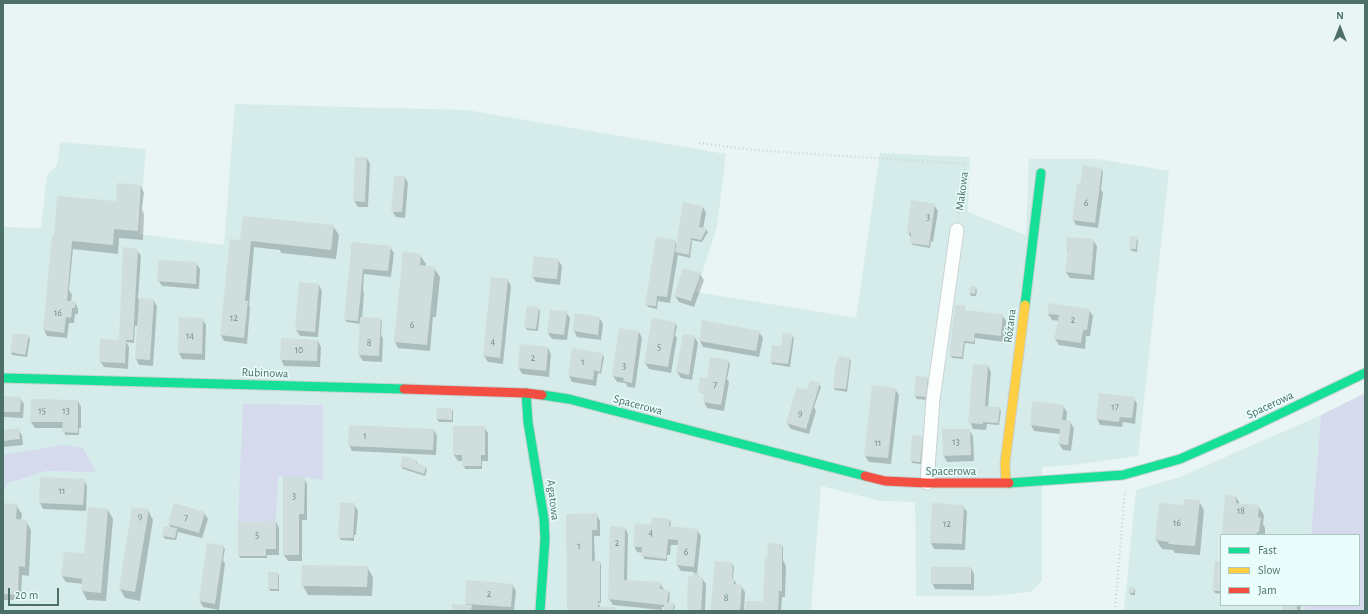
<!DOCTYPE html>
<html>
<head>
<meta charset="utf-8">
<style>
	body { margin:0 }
	#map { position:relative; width:1368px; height:614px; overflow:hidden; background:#e9f5f5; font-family:"Alegreya Sans",sans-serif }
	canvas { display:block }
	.frame { position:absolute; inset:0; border:4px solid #4c7067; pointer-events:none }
	.legend { position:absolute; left:1220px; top:534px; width:140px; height:72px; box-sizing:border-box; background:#eafdfd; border:1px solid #abc5c1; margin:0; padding:5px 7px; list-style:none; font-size:12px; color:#4c7067 }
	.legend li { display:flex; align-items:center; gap:8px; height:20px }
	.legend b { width:20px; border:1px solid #abc5c1 }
	.north { position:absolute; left:1320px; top:8px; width:40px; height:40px; -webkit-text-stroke:3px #eafdfd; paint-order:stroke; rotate:0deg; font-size:11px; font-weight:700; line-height:16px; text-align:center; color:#4c7067 }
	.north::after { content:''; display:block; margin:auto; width:14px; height:18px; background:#4c7067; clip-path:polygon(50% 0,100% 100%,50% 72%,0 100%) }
	.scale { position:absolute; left:8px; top:588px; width:51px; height:18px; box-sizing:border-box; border:2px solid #4c7067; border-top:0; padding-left:5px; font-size:12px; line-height:14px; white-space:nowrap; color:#4c7067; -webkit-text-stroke:3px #eafdfd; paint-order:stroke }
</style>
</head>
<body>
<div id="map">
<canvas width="1368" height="614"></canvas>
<div class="frame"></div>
<ul class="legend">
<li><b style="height:5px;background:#16e098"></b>Fast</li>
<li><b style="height:5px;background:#ffcf43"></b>Slow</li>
<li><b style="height:5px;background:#f24e42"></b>Jam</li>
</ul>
<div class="north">N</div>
<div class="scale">20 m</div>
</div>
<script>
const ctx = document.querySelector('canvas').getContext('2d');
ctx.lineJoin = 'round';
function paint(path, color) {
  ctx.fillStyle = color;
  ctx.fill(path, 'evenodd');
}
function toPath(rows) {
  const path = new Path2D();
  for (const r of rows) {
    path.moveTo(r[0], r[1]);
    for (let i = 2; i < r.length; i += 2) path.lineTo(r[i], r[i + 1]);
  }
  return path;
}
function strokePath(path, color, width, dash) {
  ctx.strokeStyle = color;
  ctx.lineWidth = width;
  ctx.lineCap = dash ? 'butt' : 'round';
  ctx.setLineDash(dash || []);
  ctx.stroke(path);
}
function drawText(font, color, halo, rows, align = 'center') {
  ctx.font = font + ' "Alegreya Sans",sans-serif';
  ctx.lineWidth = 3;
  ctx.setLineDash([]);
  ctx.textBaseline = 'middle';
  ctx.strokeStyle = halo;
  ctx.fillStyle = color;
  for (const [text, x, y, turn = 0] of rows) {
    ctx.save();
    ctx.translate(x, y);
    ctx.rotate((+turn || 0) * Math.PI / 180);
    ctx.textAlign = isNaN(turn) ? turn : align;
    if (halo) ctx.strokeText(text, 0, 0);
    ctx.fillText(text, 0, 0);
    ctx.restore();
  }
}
const residential = toPath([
	[235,104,467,110,726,154,717,227,696,292,856,318,880,153,970,157,968,212,1026,235,1029,159,1099,159,1169,171,1138,456,1072,465,1042,467,1042,581,1030,592,991,596,916,596,915,502,881,501,821,486,811,611,3,611,3,227,41,228,47,175,57,165,60,142,146,149,139,234,224,245],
	[1321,415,1311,535,1221,535,1221,605,1305,605,1304,611,1124,611,1136,490,1180,477]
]);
const green = toPath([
	[1365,393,1365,611,1304,611,1305,605,1359,605,1359,535,1311,535,1321,415],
	[243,404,323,405,323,480,305,477,283,477,278,476,276,521,238,522],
	[63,445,83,448,96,472,46,471,8,483,3,490,3,455]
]);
const shadow = toPath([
	[367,158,370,164,368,207,358,207,354,201],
	[1101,169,1103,172,1101,190,1103,193,1098,228,1076,225,1073,219,1081,185],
	[405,177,408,183,405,218,396,217,392,211],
	[141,186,144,193,142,209,144,214,143,240,119,238,118,254,73,249,69,290,72,295,71,302,75,302,78,309,78,314,75,314,74,323,69,323,67,338,47,336,44,330,53,236,118,203],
	[934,205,938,211,933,242,931,241,930,248,913,245,911,243,911,239,908,232],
	[703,207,706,213,703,229,706,229,708,232,702,242,691,240,692,242,690,258,678,255,670,303,658,301,657,309,648,307,646,304,675,241,677,245],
	[333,226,339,235,336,259,281,253,280,250,254,247,249,305,250,308,247,344,224,341,221,335,241,241],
	[1136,238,1138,241,1137,252,1132,251,1130,249],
	[1093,240,1097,246,1094,280,1070,278,1066,272,1068,252,1067,249],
	[352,243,390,247,394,253,391,277,364,274,363,290,364,293,362,318,380,319,382,321,381,335,383,338,382,362,363,361,359,355,361,324,347,322,345,320],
	[137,250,141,256,138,299,153,300,157,306,153,366,139,365,136,359,138,326,135,326,134,343,126,342,129,347,128,369,104,367,100,361,121,341],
	[420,255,426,264,425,267,434,268,440,277,436,317,433,317,430,351,398,348,395,342],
	[558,260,562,266,560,285,536,282,532,276],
	[196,263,200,269,199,289,162,286,158,280],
	[700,274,704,280,694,307,679,302,675,296],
	[508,280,511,286,503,364,488,362,484,356],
	[319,285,322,291,318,337,300,336,296,330],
	[975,287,977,290,976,296,971,296,970,293],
	[964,306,965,311,1002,315,1006,321,1004,342,975,338,975,344,965,343,963,359,952,358,950,355],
	[538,308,540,311,538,331,527,330,525,327],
	[1089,310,1093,316,1090,336,1086,336,1085,349,1059,345,1055,339,1059,321,1052,320,1048,314],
	[566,312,570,318,567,340,552,339,548,333],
	[599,317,603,324,601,340,577,337,574,331],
	[180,318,202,319,206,325,205,360,182,359,179,353],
	[675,323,677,326,675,335,677,338,671,373,649,369,645,363],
	[639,332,642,338,635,388,628,387,625,383,617,382,613,376],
	[759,332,763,338,759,357,703,347,700,341],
	[792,335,794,338,790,367,772,364,771,361],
	[28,336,30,339,27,357,12,355,11,352],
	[695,337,698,343,692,380,681,378,677,372],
	[318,341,321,347,320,367,284,366,281,359],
	[521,345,548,348,551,354,549,377,522,374,519,368],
	[602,354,604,357,601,374,598,373,596,386,572,382,569,376],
	[849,359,851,361,847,392,835,390,834,388],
	[728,361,730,364,727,379,729,382,724,411,707,408,704,402,705,394,700,392,705,393,705,391,699,391,706,379],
	[988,366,991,372,988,407,999,408,1001,411,999,425,987,424,986,430,973,429,970,422],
	[927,378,929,381,927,400,917,399,915,396],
	[819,384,821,387,814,407,816,411,809,434,791,429,787,423,807,391],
	[895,389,899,395,891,464,869,462,865,456],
	[3,397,20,398,24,404,23,418,3,417],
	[1134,398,1137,404,1135,424,1123,422,1122,427,1100,425,1097,418],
	[78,401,81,407,81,428,79,428,79,435,65,435,64,428,35,428,31,422],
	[1063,406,1067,412,1066,422,1070,422,1074,428,1071,451,1063,450,1059,444,1060,434,1034,431,1031,425],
	[452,409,453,412,453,422,439,422,437,419],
	[484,427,488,433,488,461,482,461,482,469,465,469,463,461,458,461,454,455],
	[18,429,22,435,23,445,3,447,3,431],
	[434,430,437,436,436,455,352,451,349,445],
	[969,430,973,436,974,461,947,462,944,456],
	[922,437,924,440,921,464,912,463,911,460],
	[416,461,418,464,425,467,427,470,425,476,403,469,401,466],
	[304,478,307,484,307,520,302,520,302,561,288,561,284,555],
	[84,480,87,486,86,511,43,509,40,503],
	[1236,497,1240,504,1258,506,1264,515,1263,524,1265,528,1265,535,1223,535],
	[1199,501,1204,510,1200,555,1175,553,1173,550,1162,549,1156,540,1184,507],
	[354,504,358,511,356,535,354,535,354,541,341,540,339,537],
	[16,505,22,514,21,521,26,521,31,530,29,576,22,575,21,600,4,600,3,598,3,531],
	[963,506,967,512,965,550,934,549,931,543],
	[108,510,113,519,106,601,87,600,82,590,83,584,66,582,62,576,65,553,85,554],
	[148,510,153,520,140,601,125,598,120,589],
	[204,513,208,519,202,538,178,532,176,540,165,539,163,536,171,529,169,524],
	[596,514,600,521,600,536,594,536,595,562,599,562,601,564,601,603,598,603,601,608,614,608,616,611,568,611],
	[669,519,671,522,670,528,697,530,701,536,697,574,700,578,702,578,706,584,705,611,688,611,694,572,681,571,677,565,679,545,671,545,670,555,667,555,667,561,644,559,643,553,637,552,634,546,652,526],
	[276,522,279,528,279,555,267,555,267,558,240,558,239,556],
	[625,528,628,534,627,581,660,583,664,590,668,591,670,593,669,603,673,604,675,606,674,611,665,611,665,607,662,607,662,610,613,605,609,599],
	[208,544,223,546,225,549,223,560,225,564,219,610,203,607,200,601],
	[782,545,783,548,783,560,786,566,785,597,782,597,781,611,746,611,764,602,768,559],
	[1221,562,1221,594,1215,593,1213,590],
	[732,563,734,566,733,578,737,585,741,586,745,592,744,611,711,611],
	[367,567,373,577,372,596,308,595,303,586],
	[971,568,974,574,974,590,935,589,932,583],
	[278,573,279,576,279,591,270,591,269,588],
	[512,584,516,591,514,611,453,611,467,606,466,604],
	[1134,588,1135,590,1135,595,1131,595,1129,592],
	[1283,605,1301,605,1300,611,1283,611]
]);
const building = toPath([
	[355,157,367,157,365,202,353,201],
	[1083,165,1102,168,1095,223,1072,220,1077,183,1080,184],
	[394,176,405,176,402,212,391,212],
	[117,183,141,185,138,231,114,229,113,245,72,241,67,301,75,301,75,308,72,308,71,318,66,317,64,333,43,330,52,235,54,235,57,196,116,201],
	[911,200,935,204,929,246,910,243,911,233,907,233],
	[683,202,703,206,699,227,707,228,701,240,691,238,689,255,675,252],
	[243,216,334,225,331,250,251,241,245,301,248,301,244,338,220,335,230,239,240,240],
	[1130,236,1137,237,1136,249,1129,249],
	[656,237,676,240,667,297,657,296,656,306,645,305],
	[1067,237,1094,239,1091,275,1065,272,1068,249,1066,249],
	[352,242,391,246,388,271,363,269,358,321,344,320],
	[123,247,138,249,133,340,126,340,125,363,99,362,100,339,119,340],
	[403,251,421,254,420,265,435,267,427,345,394,342],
	[534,256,559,259,557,279,531,277],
	[159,260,197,262,196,284,157,281],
	[683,268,701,273,691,301,674,296],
	[491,277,508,279,500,358,483,356],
	[299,282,319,284,315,332,295,330],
	[970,286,976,286,975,294,969,293],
	[139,298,154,299,150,360,135,359],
	[1049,303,1090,309,1087,330,1083,330,1081,343,1054,339,1059,315,1047,314],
	[955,305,965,305,964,310,1003,314,1001,336,975,333,974,342,964,341,962,357,949,356],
	[527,306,539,307,536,329,524,328],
	[550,310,567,311,564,335,547,333],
	[575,313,600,317,598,335,573,331],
	[179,317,203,318,202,354,178,353],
	[360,317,381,318,379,356,358,355],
	[652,318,676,322,668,367,644,363],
	[702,320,760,331,756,351,699,341],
	[619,328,639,331,632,383,623,381,624,378,612,376],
	[13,333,29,335,25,355,10,352],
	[783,333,793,334,788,364,770,362,772,345,781,346],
	[683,334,695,336,689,375,676,372],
	[281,338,318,340,317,361,280,360],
	[520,344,548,347,546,371,518,368],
	[572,348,603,353,600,372,594,370,593,380,568,376],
	[839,356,850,358,846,389,833,388,836,361,838,361],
	[710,357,729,360,721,405,703,402,704,392,698,391,700,377,707,378],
	[973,364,988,365,985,406,1000,407,998,423,983,422,983,424,968,423],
	[916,376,928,377,926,397,914,396],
	[810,380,820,383,806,429,786,423,797,387,807,390],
	[872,385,896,388,888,458,864,456],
	[1099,393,1135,397,1132,418,1120,417,1119,422,1096,419],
	[3,396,21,397,20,412,3,412],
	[31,399,78,400,78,433,62,432,63,422,30,422],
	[1032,401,1064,405,1062,420,1071,421,1068,445,1058,444,1060,429,1030,425],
	[437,408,452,408,452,420,436,419],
	[349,425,434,429,433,450,348,446],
	[453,426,485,426,485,455,481,455,481,466,462,466,462,455,453,455],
	[19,428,20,439,3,441,3,430],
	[942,429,970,429,971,455,943,456],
	[912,435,923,436,920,462,910,461],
	[403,456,417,460,416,463,426,466,424,474,400,466],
	[40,477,85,479,83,505,39,503],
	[283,477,305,477,304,514,299,514,299,555,283,555],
	[1225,495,1236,496,1236,503,1259,505,1258,517,1261,518,1259,532,1257,532,1256,535,1222,535],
	[1184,499,1200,500,1195,546,1168,544,1169,542,1155,540,1159,503,1183,505],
	[3,503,17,504,16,519,27,520,25,567,19,566,18,595,3,594],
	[174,503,205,512,199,533,168,524],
	[340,503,355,503,353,538,338,538],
	[932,503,964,505,962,544,930,543],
	[88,507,108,509,101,593,81,591,82,579,61,576,64,552,84,553],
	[132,507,149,509,135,592,119,589],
	[597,513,597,530,592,530,592,561,600,561,600,601,598,601,598,607,615,607,615,611,567,611,566,514],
	[652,517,670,519,669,526,698,529,694,567,676,565,678,540,668,539,666,559,641,556,642,547,633,547,635,523,651,525],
	[276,521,276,549,266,549,266,556,238,556,238,522],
	[164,526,177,528,175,538,162,536],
	[610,526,625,527,624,580,661,582,660,589,669,590,667,602,674,603,673,611,664,611,664,605,608,599],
	[207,543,224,545,215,604,199,601],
	[768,543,782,544,782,591,779,591,778,611,745,611,746,601,763,601,765,558,767,558],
	[715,561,733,562,732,578,734,578,734,584,742,585,740,611,710,611],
	[1215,561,1221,561,1221,591,1212,591],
	[302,565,368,566,367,587,301,586],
	[931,567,971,567,971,584,931,584],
	[268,572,278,572,278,589,268,589],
	[693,573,699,573,698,577,703,577,701,611,687,611,688,576,693,577],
	[466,580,513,584,511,607,465,604],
	[1129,587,1134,587,1134,593,1128,593],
	[452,604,472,605,471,611,452,611],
	[1282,605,1297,605,1297,611,1282,611]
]);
const path = toPath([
	[699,143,753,150,965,164,958,217],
	[1115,611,1125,491]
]);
const street = toPath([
	[927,483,933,399,957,230]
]);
const fast = toPath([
	[1025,305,1041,173],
	[3,378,404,389],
	[526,393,528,422,544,519,545,539,540,611],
	[542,395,569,399,865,476],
	[1009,483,1123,475,1180,459,1246,430,1365,373]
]);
const slow = toPath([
	[1006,483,1005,463,1025,305]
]);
const jam = toPath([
	[404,389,526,393,542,395],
	[865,476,885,481,927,483,1009,483]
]);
const numberNames = [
	["6",1086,203],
	["3",928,217],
	["16",58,313],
	["12",234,318],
	["2",1073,320],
	["6",412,325],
	["14",190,336],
	["4",493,342],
	["8",369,343],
	["5",659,347],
	["10",299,350],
	["2",533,358],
	["1",583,362],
	["3",624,366],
	["7",715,385],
	["17",1115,407],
	["15",42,411],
	["13",66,411],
	["9",800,413],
	["1",365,436],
	["13",956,442],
	["11",878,443],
	["11",62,491],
	["3",294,496],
	["18",1241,511],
	["9",140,516],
	["7",186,518],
	["16",1177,523],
	["12",947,524],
	["4",651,533],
	["5",257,535],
	["2",617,543],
	["1",579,546],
	["6",686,552],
	["2",489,594],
	["8",726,598]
];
const streetNames = [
	["Makowa",962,191,-83],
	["Różana",1010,326,-83],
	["Rubinowa",265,373,2],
	["Spacerowa",638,405,15],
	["Spacerowa",1270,405,-25],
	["Spacerowa",951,471],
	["Agatowa",553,500,83]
];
paint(residential, '#d6eceb');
paint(green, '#d5daed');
paint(shadow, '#0003');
paint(building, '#cfdedc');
strokePath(street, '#c7d3d2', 15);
strokePath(fast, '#c5d2d1', 11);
strokePath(slow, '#c5d2d1', 11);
strokePath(jam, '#c5d2d1', 11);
strokePath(path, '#cad5d4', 2.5, [1, 3]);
strokePath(street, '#fcfefe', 13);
strokePath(fast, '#16e098', 9);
strokePath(slow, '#ffcf43', 9);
strokePath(jam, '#f24e42', 9);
drawText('10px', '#708e87', null, numberNames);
drawText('12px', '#4c7067', '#eafdfd', streetNames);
</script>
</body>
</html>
